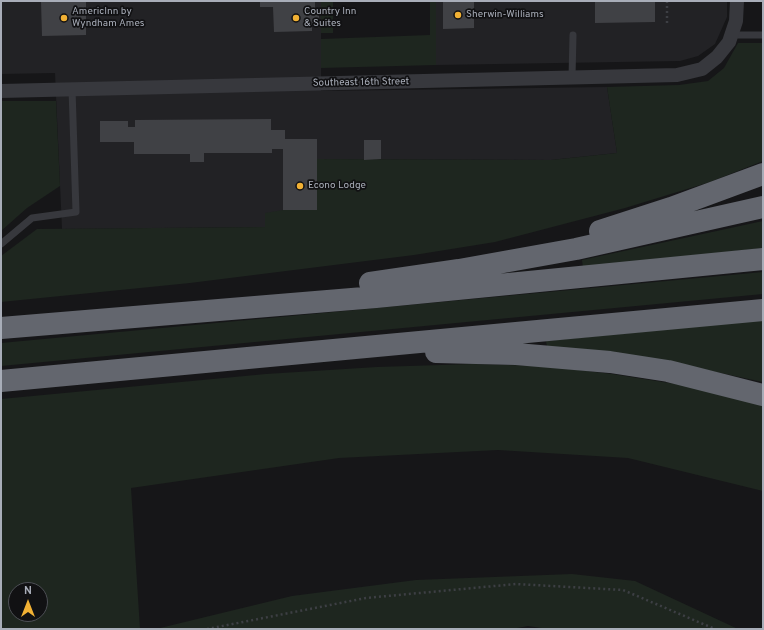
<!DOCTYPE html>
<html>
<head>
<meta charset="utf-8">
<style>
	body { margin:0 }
	#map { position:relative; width:764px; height:630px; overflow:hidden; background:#161618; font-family:Overpass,sans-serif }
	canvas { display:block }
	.frame { position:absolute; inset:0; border:2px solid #a8adb8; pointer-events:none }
	.north { position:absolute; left:8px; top:582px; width:40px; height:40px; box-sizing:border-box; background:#111113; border:1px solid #4d4f55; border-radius:50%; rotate:0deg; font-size:11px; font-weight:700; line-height:16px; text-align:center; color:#a8adb8 }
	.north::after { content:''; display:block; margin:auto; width:14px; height:18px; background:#f2b134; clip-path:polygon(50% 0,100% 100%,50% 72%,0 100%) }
</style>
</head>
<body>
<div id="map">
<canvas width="764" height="630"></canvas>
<div class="frame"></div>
<div class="north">N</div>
</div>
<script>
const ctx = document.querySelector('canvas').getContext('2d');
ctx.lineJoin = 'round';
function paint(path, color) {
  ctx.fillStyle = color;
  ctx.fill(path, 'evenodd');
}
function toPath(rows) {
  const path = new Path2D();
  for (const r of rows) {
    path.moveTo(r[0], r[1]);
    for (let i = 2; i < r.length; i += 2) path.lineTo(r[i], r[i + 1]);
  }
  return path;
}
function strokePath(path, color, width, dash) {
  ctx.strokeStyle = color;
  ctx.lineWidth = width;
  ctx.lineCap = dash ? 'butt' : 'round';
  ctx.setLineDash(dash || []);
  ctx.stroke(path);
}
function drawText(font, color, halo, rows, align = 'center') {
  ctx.font = font + ' Overpass,sans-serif';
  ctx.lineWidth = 3.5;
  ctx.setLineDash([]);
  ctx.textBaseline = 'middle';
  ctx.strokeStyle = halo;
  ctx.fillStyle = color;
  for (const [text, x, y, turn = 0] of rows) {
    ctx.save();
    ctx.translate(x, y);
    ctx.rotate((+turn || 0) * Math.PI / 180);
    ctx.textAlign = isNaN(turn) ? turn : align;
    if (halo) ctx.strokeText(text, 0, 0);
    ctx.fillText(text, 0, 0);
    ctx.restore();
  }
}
const built = toPath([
	[1,1,321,1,321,91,607,87,617,153,551,160,317,159,317,210,283,210,265,227,62,229,55,73,1,74],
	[436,1,727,1,727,17,715,44,698,56,680,61,436,65]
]);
const green = toPath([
	[321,1,333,1,333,33,321,33],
	[430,1,436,1,436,65,321,68,321,39,430,35],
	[738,43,763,43,763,161,710,182,625,208,495,242,414,255,190,283,1,302,1,256,37,229,265,227,265,213,283,210,317,210,317,159,551,160,617,153,607,87,679,85,708,81,724,68],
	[1,101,56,101,60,186,27,208,1,231],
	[763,221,763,248,583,268,582,260],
	[763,272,763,294,1,366,1,343],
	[763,320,763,382,664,361,547,347,546,341],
	[473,364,544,366,612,374,688,386,763,405,763,491,628,458,498,450,339,458,131,488,140,629,1,629,1,399,266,374,377,367],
	[16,590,40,590,40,614,16,614],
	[572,574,635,581,738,629,548,629,528,626,512,629,156,629,292,596,416,580]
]);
const building = toPath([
	[41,1,86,1,86,35,42,36],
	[260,1,315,1,315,11,319,11,319,25,312,25,312,31,274,32,273,7,260,7],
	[443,1,474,1,474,28,443,29],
	[595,1,655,1,655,22,595,23],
	[271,119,271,130,285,130,285,139,317,139,317,210,283,210,283,149,272,149,272,153,204,153,204,162,190,162,190,154,134,154,134,142,100,142,100,121,128,121,128,127,135,127,135,120],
	[364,140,381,140,381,159,364,160]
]);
const path = toPath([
	[667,1,667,23],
	[207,629,366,598,516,584,623,590,715,629]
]);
const lane = toPath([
	[731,35,763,35],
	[572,77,573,35],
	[1,244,32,218,76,212,72,89]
]);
const street = toPath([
	[1,91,677,75,702,69,717,57,729,42,736,21,737,1]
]);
const highway = toPath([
	[600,231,671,208,763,174],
	[370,283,459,270,576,249,763,207],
	[1,328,376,297,763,259],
	[436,352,516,354,610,362,668,371,763,395],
	[1,381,763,310]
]);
const markers = [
	[458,15,4,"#f2b134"],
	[64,18,4,"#f2b134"],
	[296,18,4,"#f2b134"],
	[300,186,4,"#f2b134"]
];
const poiNames = [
	["AmericInn by",72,12],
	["Wyndham Ames",72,24],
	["Country Inn",304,12],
	["& Suites",304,24],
	["Sherwin-Williams",466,15],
	["Econo Lodge",308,186]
];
const streetNames = [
	["Southeast 16th Street",361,83,-1]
];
paint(built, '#222225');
paint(green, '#1e261f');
paint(building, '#404145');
strokePath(path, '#3d3f44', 2.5, [2, 3]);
strokePath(lane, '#37383d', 7);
strokePath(street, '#37383d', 14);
strokePath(highway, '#63666e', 22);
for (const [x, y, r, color] of markers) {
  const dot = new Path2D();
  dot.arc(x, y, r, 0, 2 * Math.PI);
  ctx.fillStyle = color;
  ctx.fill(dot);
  strokePath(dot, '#111113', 1.5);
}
drawText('10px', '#a8adb8', '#111113', poiNames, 'left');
drawText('10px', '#a8adb8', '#111113', streetNames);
</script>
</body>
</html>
